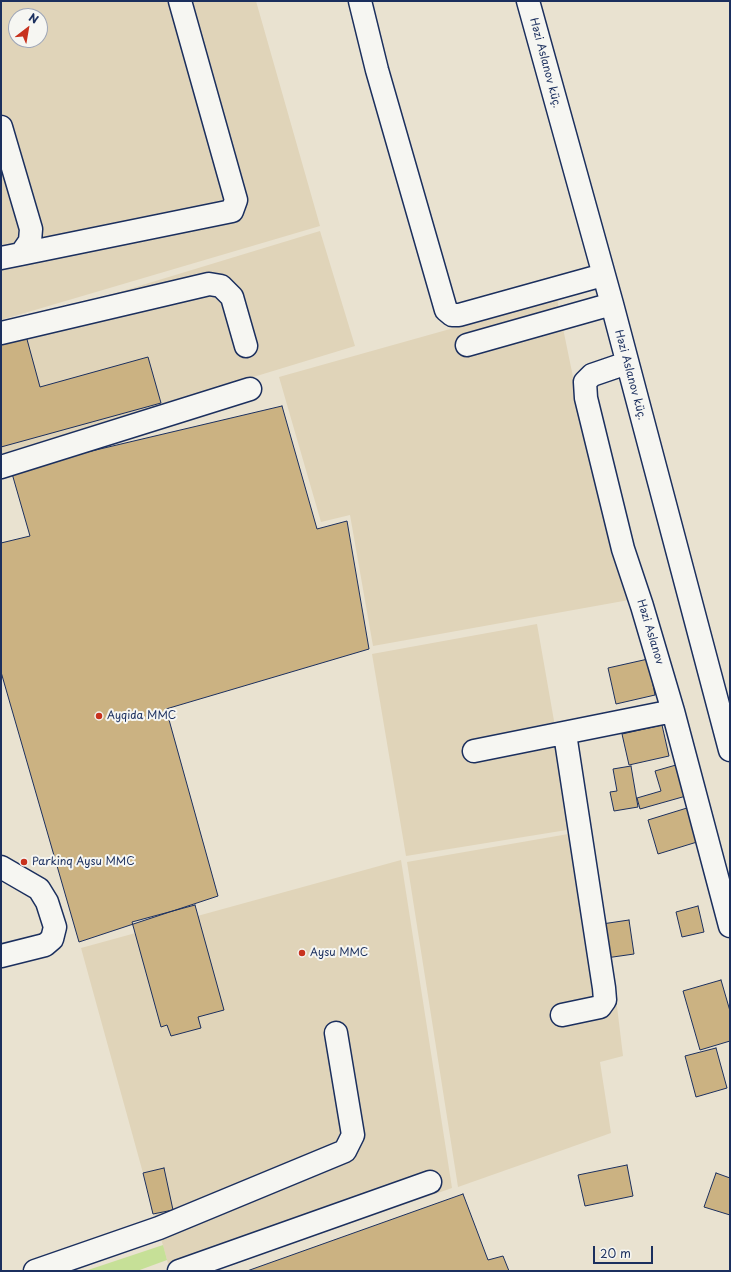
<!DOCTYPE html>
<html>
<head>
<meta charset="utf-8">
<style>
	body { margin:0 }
	#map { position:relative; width:731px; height:1272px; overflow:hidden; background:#e9e2d0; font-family:"Playpen Sans",sans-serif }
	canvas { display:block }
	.frame { position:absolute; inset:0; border:2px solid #1b2f5e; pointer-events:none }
	.north { position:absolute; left:8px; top:8px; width:40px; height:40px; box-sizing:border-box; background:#f6f6f2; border:1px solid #9ea6b7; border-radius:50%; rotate:31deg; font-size:11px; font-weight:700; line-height:16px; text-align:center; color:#1b2f5e }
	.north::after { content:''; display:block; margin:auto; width:14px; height:18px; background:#c8321e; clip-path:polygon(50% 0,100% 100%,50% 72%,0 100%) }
	.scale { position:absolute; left:593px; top:1246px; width:60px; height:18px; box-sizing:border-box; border:2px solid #1b2f5e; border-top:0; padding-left:5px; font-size:12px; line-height:14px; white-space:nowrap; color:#1b2f5e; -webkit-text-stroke:3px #f6f6f2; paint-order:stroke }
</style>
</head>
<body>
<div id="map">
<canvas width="731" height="1272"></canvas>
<div class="frame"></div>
<div class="north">N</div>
<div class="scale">20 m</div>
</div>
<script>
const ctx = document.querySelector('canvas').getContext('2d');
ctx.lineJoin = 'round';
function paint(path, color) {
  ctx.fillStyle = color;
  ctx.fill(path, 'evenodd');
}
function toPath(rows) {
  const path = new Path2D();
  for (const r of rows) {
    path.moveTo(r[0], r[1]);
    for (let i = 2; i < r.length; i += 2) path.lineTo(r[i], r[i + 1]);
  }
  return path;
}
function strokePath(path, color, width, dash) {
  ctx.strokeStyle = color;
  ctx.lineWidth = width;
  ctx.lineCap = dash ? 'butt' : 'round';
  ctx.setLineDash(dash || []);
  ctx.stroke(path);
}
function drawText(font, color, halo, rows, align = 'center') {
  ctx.font = font + ' "Playpen Sans",sans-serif';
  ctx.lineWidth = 4;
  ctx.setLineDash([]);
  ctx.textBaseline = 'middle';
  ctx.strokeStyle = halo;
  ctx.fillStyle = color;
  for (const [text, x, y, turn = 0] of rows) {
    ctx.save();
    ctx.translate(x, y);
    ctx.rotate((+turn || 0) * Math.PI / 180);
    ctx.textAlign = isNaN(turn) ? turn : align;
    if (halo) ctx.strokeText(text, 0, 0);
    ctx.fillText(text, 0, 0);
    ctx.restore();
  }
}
const built = toPath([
	[1,1,256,1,320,226,1,320],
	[16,16,40,16,40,40,16,40],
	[320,231,355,346,1,454,1,328],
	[557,299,580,411,629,600,373,646,350,515,321,522,279,377],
	[537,624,573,829,406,856,372,654],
	[574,833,593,1000,616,998,623,1056,600,1062,611,1133,458,1187,407,862],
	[401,860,452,1188,214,1271,170,1271,81,948]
]);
const green = toPath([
	[163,1245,167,1260,137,1271,85,1271]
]);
const building = toPath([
	[25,332,40,387,148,357,161,403,1,447,1,339,25,332],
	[282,406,317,529,347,521,369,649,166,709,218,896,79,942,1,672,1,543,30,536,11,470,282,406],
	[648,659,655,695,616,704,608,668,648,659],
	[662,725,669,756,629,765,622,734,662,725],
	[676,765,686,796,640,809,637,798,661,791,655,771,676,765],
	[631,766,638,807,614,811,610,792,617,791,613,769,631,766],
	[687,808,697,842,658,854,648,820,687,808],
	[195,905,224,1010,198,1017,201,1028,171,1036,167,1025,161,1027,132,922,195,905],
	[698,906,704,932,682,937,676,912,698,906],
	[629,920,634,954,606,958,602,924,629,920],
	[721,980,730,1011,730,1041,700,1050,683,991,721,980],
	[716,1048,727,1088,696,1097,685,1056,716,1048],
	[627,1165,633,1196,585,1206,578,1175,627,1165],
	[164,1168,173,1210,153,1214,143,1173,164,1168],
	[716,1173,730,1178,730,1215,704,1207,716,1173],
	[463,1194,488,1260,503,1256,509,1271,247,1271,463,1194]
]);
const minor = toPath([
	[360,1,377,70,446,310,452,315,459,315,603,275],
	[528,1,612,304,730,750],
	[1,127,31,229,30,241,21,254,1,258],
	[21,254,232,211,236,200,180,1],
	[1,333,209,284,221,286,232,297,246,346],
	[467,345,612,304],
	[627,363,592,375,585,382,586,398,623,549,642,606,673,711,730,926],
	[1,467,250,389],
	[474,751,673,711],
	[1,867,39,889,47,902,55,927,52,939,45,945,1,956],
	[562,1015,600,1007,605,1000,604,988,565,734],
	[35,1271,159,1228,345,1151,353,1135,336,1033],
	[179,1271,430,1182]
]);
const markers = [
	[99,716,4,"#c8321e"],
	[24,862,4,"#c8321e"],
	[302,953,4,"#c8321e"]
];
const streetNames = [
	["Həzi Aslanov küç.",545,63,75],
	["Həzi Aslanov küç.",630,375,75],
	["Həzi Aslanov",650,632,73]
];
const poiNames = [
	["Ayqida MMC",107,716],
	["Parkinq Aysu MMC",32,862],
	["Aysu MMC",310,953]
];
paint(built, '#e0d4b9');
paint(green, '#c6e097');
paint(building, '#cbb282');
strokePath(building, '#1b2f5e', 1);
strokePath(minor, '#1b2f5e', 25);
strokePath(minor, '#f6f6f2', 22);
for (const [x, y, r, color] of markers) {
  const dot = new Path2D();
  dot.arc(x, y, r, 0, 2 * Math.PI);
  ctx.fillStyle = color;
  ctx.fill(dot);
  strokePath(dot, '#f6f6f2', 1.5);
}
drawText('11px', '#1b2f5e', '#f6f6f2', streetNames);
drawText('11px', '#1b2f5e', '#f6f6f2', poiNames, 'left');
</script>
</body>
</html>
